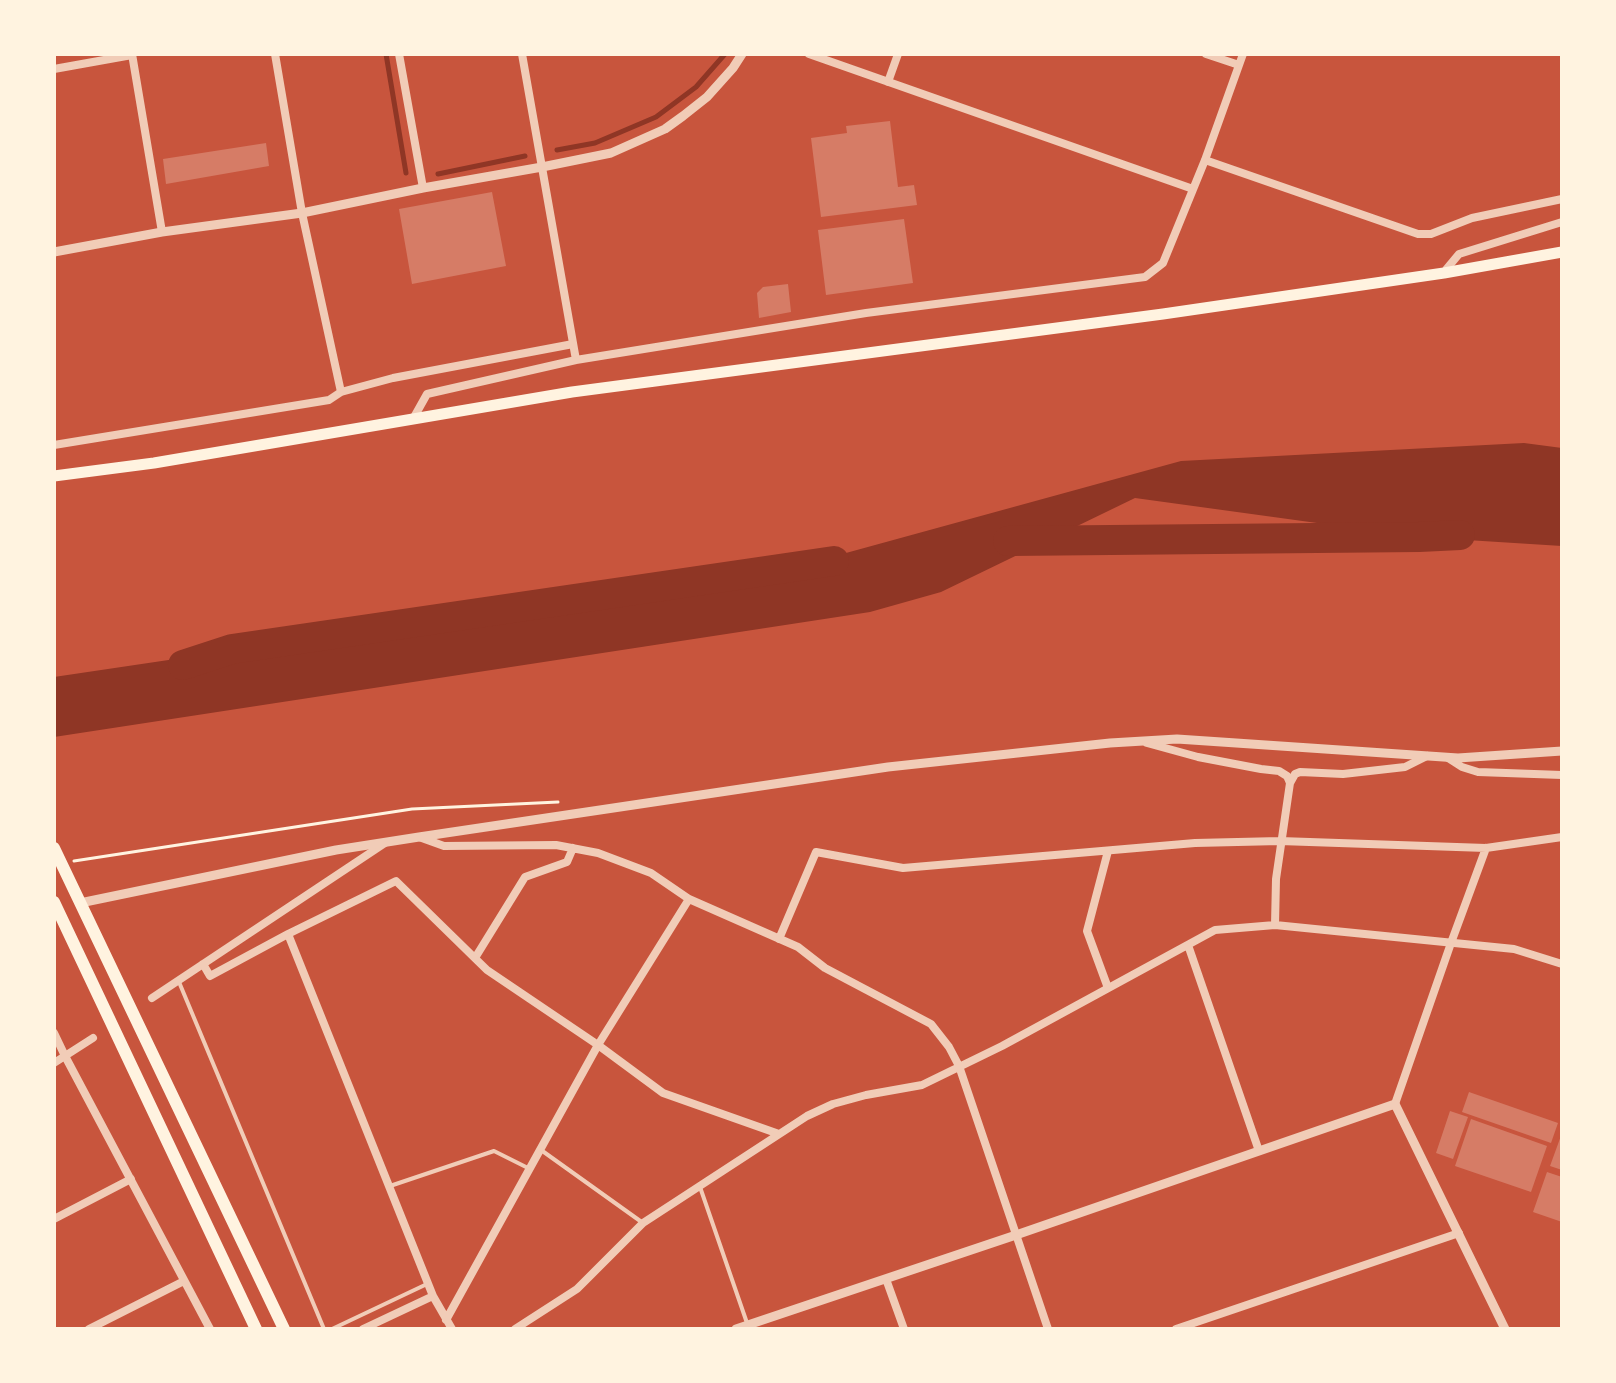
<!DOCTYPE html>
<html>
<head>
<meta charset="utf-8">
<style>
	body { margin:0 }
	#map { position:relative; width:1616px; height:1383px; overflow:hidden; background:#c8553d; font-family:"Fira Sans",sans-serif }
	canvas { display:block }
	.frame { position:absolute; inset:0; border:56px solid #fff3e0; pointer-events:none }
</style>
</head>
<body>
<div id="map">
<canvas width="1616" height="1383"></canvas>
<div class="frame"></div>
</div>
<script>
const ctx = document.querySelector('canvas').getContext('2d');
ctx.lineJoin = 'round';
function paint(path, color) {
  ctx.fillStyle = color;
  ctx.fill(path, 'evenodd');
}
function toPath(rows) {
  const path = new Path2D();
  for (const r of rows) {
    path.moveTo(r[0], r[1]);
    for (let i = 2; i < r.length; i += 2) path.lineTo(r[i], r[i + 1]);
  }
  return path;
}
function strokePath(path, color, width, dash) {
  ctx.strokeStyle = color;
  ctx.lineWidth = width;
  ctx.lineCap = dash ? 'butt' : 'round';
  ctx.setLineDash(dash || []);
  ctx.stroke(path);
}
const water = toPath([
	[1524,443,1562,448,1562,546,1419,537,1135,498,941,592,870,612,54,737,54,677,795,567,1181,461]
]);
const stream = toPath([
	[386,54,406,173],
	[557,150,595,143,656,117,696,87,725,54],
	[438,174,525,156]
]);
const river = toPath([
	[1008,541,1419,537,1460,535],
	[183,665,232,649,834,561]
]);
const building = toPath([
	[890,121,898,187,914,185,917,205,821,217,811,138,847,133,846,126],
	[266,143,269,166,166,184,163,159],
	[492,192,506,266,412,284,399,209],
	[904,219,913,283,826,295,818,230],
	[788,284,791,312,759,318,757,293,763,287],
	[1469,1092,1558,1123,1551,1143,1462,1112],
	[1450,1111,1468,1117,1453,1159,1436,1153],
	[1471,1119,1547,1146,1531,1192,1455,1166],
	[1562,1133,1562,1170,1550,1166],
	[1547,1172,1562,1177,1562,1222,1533,1212]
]);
const path = toPath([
	[74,861,412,809,558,802]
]);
const service = toPath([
	[179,982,324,1329],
	[541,1150,643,1223],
	[390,1186,494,1151,528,1168],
	[700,1187,747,1323],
	[332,1329,427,1284]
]);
const minor = toPath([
	[132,54,162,232],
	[275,54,302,213,341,392],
	[399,54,423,188],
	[522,54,576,360],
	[809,54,1193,189],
	[1206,54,1239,65],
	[54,69,132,55],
	[888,82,898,54],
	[1205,160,1418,234,1431,234,1472,218,1562,199],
	[1444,272,1459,254,1562,222],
	[413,419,427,394,576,360,866,313,1145,277,1163,263,1205,160,1243,54],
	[54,445,329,400,341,392,393,378,573,344],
	[1147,743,1198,757,1261,769,1279,771,1287,776,1290,783,1276,879,1275,925],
	[1448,758,1462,767,1478,772,1562,775],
	[1290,783,1295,774,1300,772,1343,774,1405,767,1427,756],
	[419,837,444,846,556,845,598,853,651,873,689,899,798,947,825,968,931,1024,949,1047,959,1066,1048,1329],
	[288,934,433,1296,452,1329],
	[779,939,816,852,903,868,1195,843,1280,841,1486,848,1562,837],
	[1188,945,1259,1151],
	[475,958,525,877,567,862,573,848],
	[203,964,210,976,288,934,396,881,487,970,598,1045,663,1093,779,1134],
	[1108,988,1087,931,1108,851],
	[152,998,385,843],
	[54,1033,65,1056,210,1329],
	[54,1063,93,1038],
	[1395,1104,1451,943,1486,848],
	[54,1219,131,1179],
	[886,1279,904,1329],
	[446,1320,598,1045,689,899],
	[89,1329,184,1281],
	[363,1329,433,1296],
	[515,1329,577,1289,643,1223,807,1116,833,1104,866,1095,922,1085,1002,1046,1215,930,1275,925,1514,949,1562,964],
	[1176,1329,1459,1233]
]);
const tertiary = toPath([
	[54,252,162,232,302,213,423,188,542,167,611,153,665,129,683,116,707,97,733,68,742,54],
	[80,903,336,850,419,837,888,767,1110,743,1177,739,1458,758,1562,751],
	[736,1329,1016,1235,1395,1104,1505,1329]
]);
const secondary = toPath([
	[54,476,154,463,572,392,1163,314,1444,273,1562,252]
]);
const trunk = toPath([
	[54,848,284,1329],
	[54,902,256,1329]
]);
paint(water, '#8f3625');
strokePath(stream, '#8f3625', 5);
strokePath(river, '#8f3625', 30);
paint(building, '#d67c66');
strokePath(path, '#fff3e0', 3);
strokePath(service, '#f1ccb7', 4);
strokePath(minor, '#f1ccb7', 8);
strokePath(tertiary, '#f1ccb7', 9);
strokePath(secondary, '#fff3e0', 11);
strokePath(trunk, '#fff3e0', 12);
</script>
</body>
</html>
